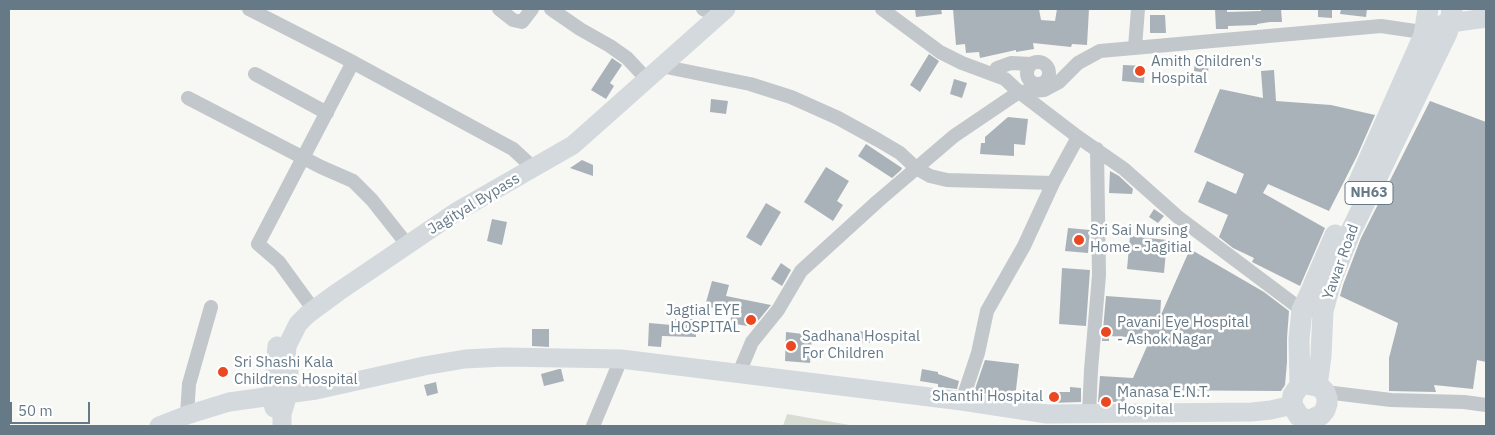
<!DOCTYPE html>
<html>
<head>
<meta charset="utf-8">
<style>
	body { margin:0 }
	#map { position:relative; width:1495px; height:435px; overflow:hidden; background:#f7f7f4; font-family:"IBM Plex Sans",sans-serif }
	canvas { display:block }
	.frame { position:absolute; inset:0; border:10px solid #657987; pointer-events:none }
	.scale { position:absolute; left:10px; top:402px; width:80px; height:22px; box-sizing:border-box; border:2px solid #657987; border-top:0; padding-left:6px; font-size:15px; line-height:18px; white-space:nowrap; color:#657987; -webkit-text-stroke:4px #fff; paint-order:stroke }
</style>
</head>
<body>
<div id="map">
<canvas width="1495" height="435"></canvas>
<div class="frame"></div>
<div class="scale">50 m</div>
</div>
<script>
const ctx = document.querySelector('canvas').getContext('2d');
ctx.lineJoin = 'round';
function paint(path, color) {
  ctx.fillStyle = color;
  ctx.fill(path, 'evenodd');
}
function toPath(rows) {
  const path = new Path2D();
  for (const r of rows) {
    if (r.length === 3) {
      path.moveTo(r[0] + r[2], r[1]);
      path.arc(r[0], r[1], r[2], 0, 2 * Math.PI);
      continue;
    }
    path.moveTo(r[0], r[1]);
    for (let i = 2; i < r.length; i += 2) path.lineTo(r[i], r[i + 1]);
  }
  return path;
}
function strokePath(path, color, width, dash) {
  ctx.strokeStyle = color;
  ctx.lineWidth = width;
  ctx.lineCap = dash ? 'butt' : 'round';
  ctx.setLineDash(dash || []);
  ctx.stroke(path);
}
function drawText(font, color, halo, rows, align = 'center') {
  ctx.font = font + ' "IBM Plex Sans",sans-serif';
  ctx.lineWidth = 5;
  ctx.setLineDash([]);
  ctx.textBaseline = 'middle';
  ctx.strokeStyle = halo;
  ctx.fillStyle = color;
  for (const [text, x, y, turn = 0] of rows) {
    ctx.save();
    ctx.translate(x, y);
    ctx.rotate((+turn || 0) * Math.PI / 180);
    ctx.textAlign = isNaN(turn) ? turn : align;
    if (halo) ctx.strokeText(text, 0, 0);
    ctx.fillText(text, 0, 0);
    ctx.restore();
  }
}
const green = toPath([
	[787,414,855,426,783,426]
]);
const building = toPath([
	[915,9,941,9,942,14,916,17],
	[953,9,1039,9,1041,20,1055,21,1057,9,1089,9,1087,45,1072,44,1071,47,1033,43,1034,49,1016,52,1016,50,980,58,979,52,966,53,965,44,956,45],
	[1215,9,1227,9,1227,12,1261,11,1261,9,1281,9,1282,22,1270,22,1257,24,1257,25,1228,26,1228,29,1216,29],
	[1318,9,1332,9,1332,18,1318,17],
	[1341,9,1367,9,1366,17,1340,14],
	[1150,15,1165,15,1166,33,1150,33],
	[929,54,939,61,920,92,910,85],
	[612,58,622,65,610,83,614,86,606,99,591,90],
	[1195,59,1209,61,1208,73,1194,71],
	[1123,65,1145,66,1144,83,1122,81],
	[1274,70,1276,101,1331,105,1375,115,1357,156,1329,211,1268,184,1263,193,1325,228,1300,286,1252,262,1254,258,1233,248,1219,237,1228,215,1198,202,1207,181,1236,194,1244,174,1194,152,1220,89,1263,98,1261,71],
	[954,79,967,83,962,98,950,94],
	[711,99,728,101,726,114,710,112],
	[1430,101,1486,122,1486,362,1477,360,1473,389,1434,385,1436,392,1389,391,1389,358,1398,323,1340,296,1343,285,1361,238],
	[1008,117,1028,119,1025,145,1014,144,1014,156,980,154,981,143,985,143,985,137],
	[866,144,902,168,901,170,892,178,858,156],
	[582,160,593,165,593,176,570,168],
	[826,167,849,181,837,201,843,205,833,221,804,202],
	[1110,171,1119,176,1133,189,1132,194,1109,193],
	[766,203,781,212,761,246,746,237],
	[1154,209,1164,216,1158,223,1149,217],
	[492,219,507,222,502,245,487,241],
	[1068,228,1090,230,1088,253,1065,251],
	[1130,236,1167,240,1164,273,1127,269],
	[1190,249,1264,292,1289,311,1287,338,1287,362,1285,385,1281,391,1128,390,1124,402,1098,402,1100,376,1133,378,1148,344,1127,342,1127,337,1109,336,1109,341,1102,341,1106,296,1161,300,1160,317],
	[781,263,791,270,782,286,771,279],
	[1062,268,1090,270,1086,326,1059,324],
	[712,281,729,285,726,296,771,305,753,327,730,323,732,312,705,306],
	[672,319,696,319,696,337,662,336,661,347,648,346,649,323,672,325],
	[532,329,549,329,549,347,532,346],
	[853,331,871,332,870,343,852,342],
	[786,332,812,335,810,363,785,361],
	[985,360,1019,364,1015,398,974,392],
	[559,369,561,369,564,381,544,386,541,374],
	[922,369,938,372,938,374,959,381,957,389,938,387,938,384,920,381],
	[436,382,438,393,427,396,424,385],
	[1070,387,1081,388,1081,402,1050,403,1051,392,1070,392]
]);
const minor = toPath([
	[249,9,345,58,513,149,527,162],
	[499,9,513,20,522,22,532,9],
	[551,9,580,29,610,46,627,58,641,73],
	[703,9,710,12],
	[882,9,940,52,962,63,1005,79,1019,92,1078,137,1124,169,1178,217,1302,310,1310,310],
	[1135,47,1138,9],
	[1038,73,11],
	[661,66,750,84,791,97,838,118,878,140,900,153,916,168,930,176,947,180,1053,183],
	[255,74,327,113],
	[996,75,997,68,1011,63,1031,64],
	[188,98,321,167,353,181,372,200,402,238],
	[308,302,279,262,258,244,353,62],
	[739,373,752,342,778,310,801,271,878,201,954,136,1019,92,1044,90,1059,82,1078,63,1100,51,1381,26,1415,31,1424,35],
	[1325,392,1391,400,1464,402,1486,405],
	[962,401,978,353,987,311,1024,246,1053,183,1078,137],
	[1089,414,1091,370,1099,275,1097,149],
	[187,415,189,384,211,307],
	[593,426,621,359]
]);
const major = toPath([
	[1424,35,1443,24,1486,18],
	[274,408,272,397,277,346],
	[159,426,187,415,229,402,316,390,424,366,465,359,504,357,621,359,962,401,1047,414,1252,412,1271,410,1292,405],
	[282,426,282,414,288,394,289,372,286,359,287,346,298,324,308,314,338,292,456,212,573,145,726,9]
]);
const highway = toPath([
	[1357,186,1424,35,1428,9],
	[1305,384,1317,386,1321,388,1325,392,1327,398,1327,404,1325,410,1321,415,1311,420,1304,419,1299,416,1292,405,1293,395,1300,385,1305,384],
	[1300,385,1299,339,1302,310,1311,291,1335,235],
	[1317,386,1321,356,1323,311,1331,281,1350,233,1447,33,1450,23,1452,9]
]);
const markers = [
	[1140,71,6,"#eb4721"],
	[1079,240,6,"#eb4721"],
	[751,320,6,"#eb4721"],
	[1106,332,6,"#eb4721"],
	[791,346,6,"#eb4721"],
	[223,372,6,"#eb4721"],
	[1054,397,6,"#eb4721"],
	[1106,402,6,"#eb4721"]
];
const shields = [
	[1369,193,48]
];
const shieldNames = [
	["NH63",1369,193]
];
const poiNames = [
	["Amith Children's",1151,62],
	["Hospital",1151,79],
	["Sri Sai Nursing",1090,231],
	["Home - Jagitial",1090,248],
	["Jagtial EYE",740,311,"right"],
	["HOSPITAL",740,328,"right"],
	["Pavani Eye Hospital",1117,323],
	["- Ashok Nagar",1117,340],
	["Sadhana Hospital",802,337],
	["For Children",802,354],
	["Sri Shashi Kala",234,363],
	["Childrens Hospital",234,380],
	["Manasa E.N.T.",1117,393],
	["Hospital",1117,410],
	["Shanthi Hospital",1043,397,"right"]
];
const streetNames = [
	["Jagityal Bypass",474,204,-31],
	["Yawar Road",1341,262,-70]
];
paint(green, '#d7ddd3');
paint(building, '#a9b2b8');
strokePath(minor, '#c2c7cb', 14);
strokePath(major, '#d4d9dd', 19);
strokePath(highway, '#d4d9dd', 21);
for (const [x, y, r, color] of markers) {
  const dot = new Path2D();
  dot.arc(x, y, r, 0, 2 * Math.PI);
  ctx.fillStyle = color;
  ctx.fill(dot);
  strokePath(dot, '#fff', 2);
}
for (const [x, y, w] of shields) {
  const box = new Path2D();
  box.roundRect(x - w / 2, y - 11.5, w, 23, 4);
  ctx.fillStyle = '#fff';
  ctx.fill(box);
  strokePath(box, '#657987', 1);
}
drawText('bold 14px', '#657987', null, shieldNames);
drawText('15px', '#657987', '#fff', poiNames, 'left');
drawText('15px', '#657987', '#fff', streetNames);
</script>
</body>
</html>
